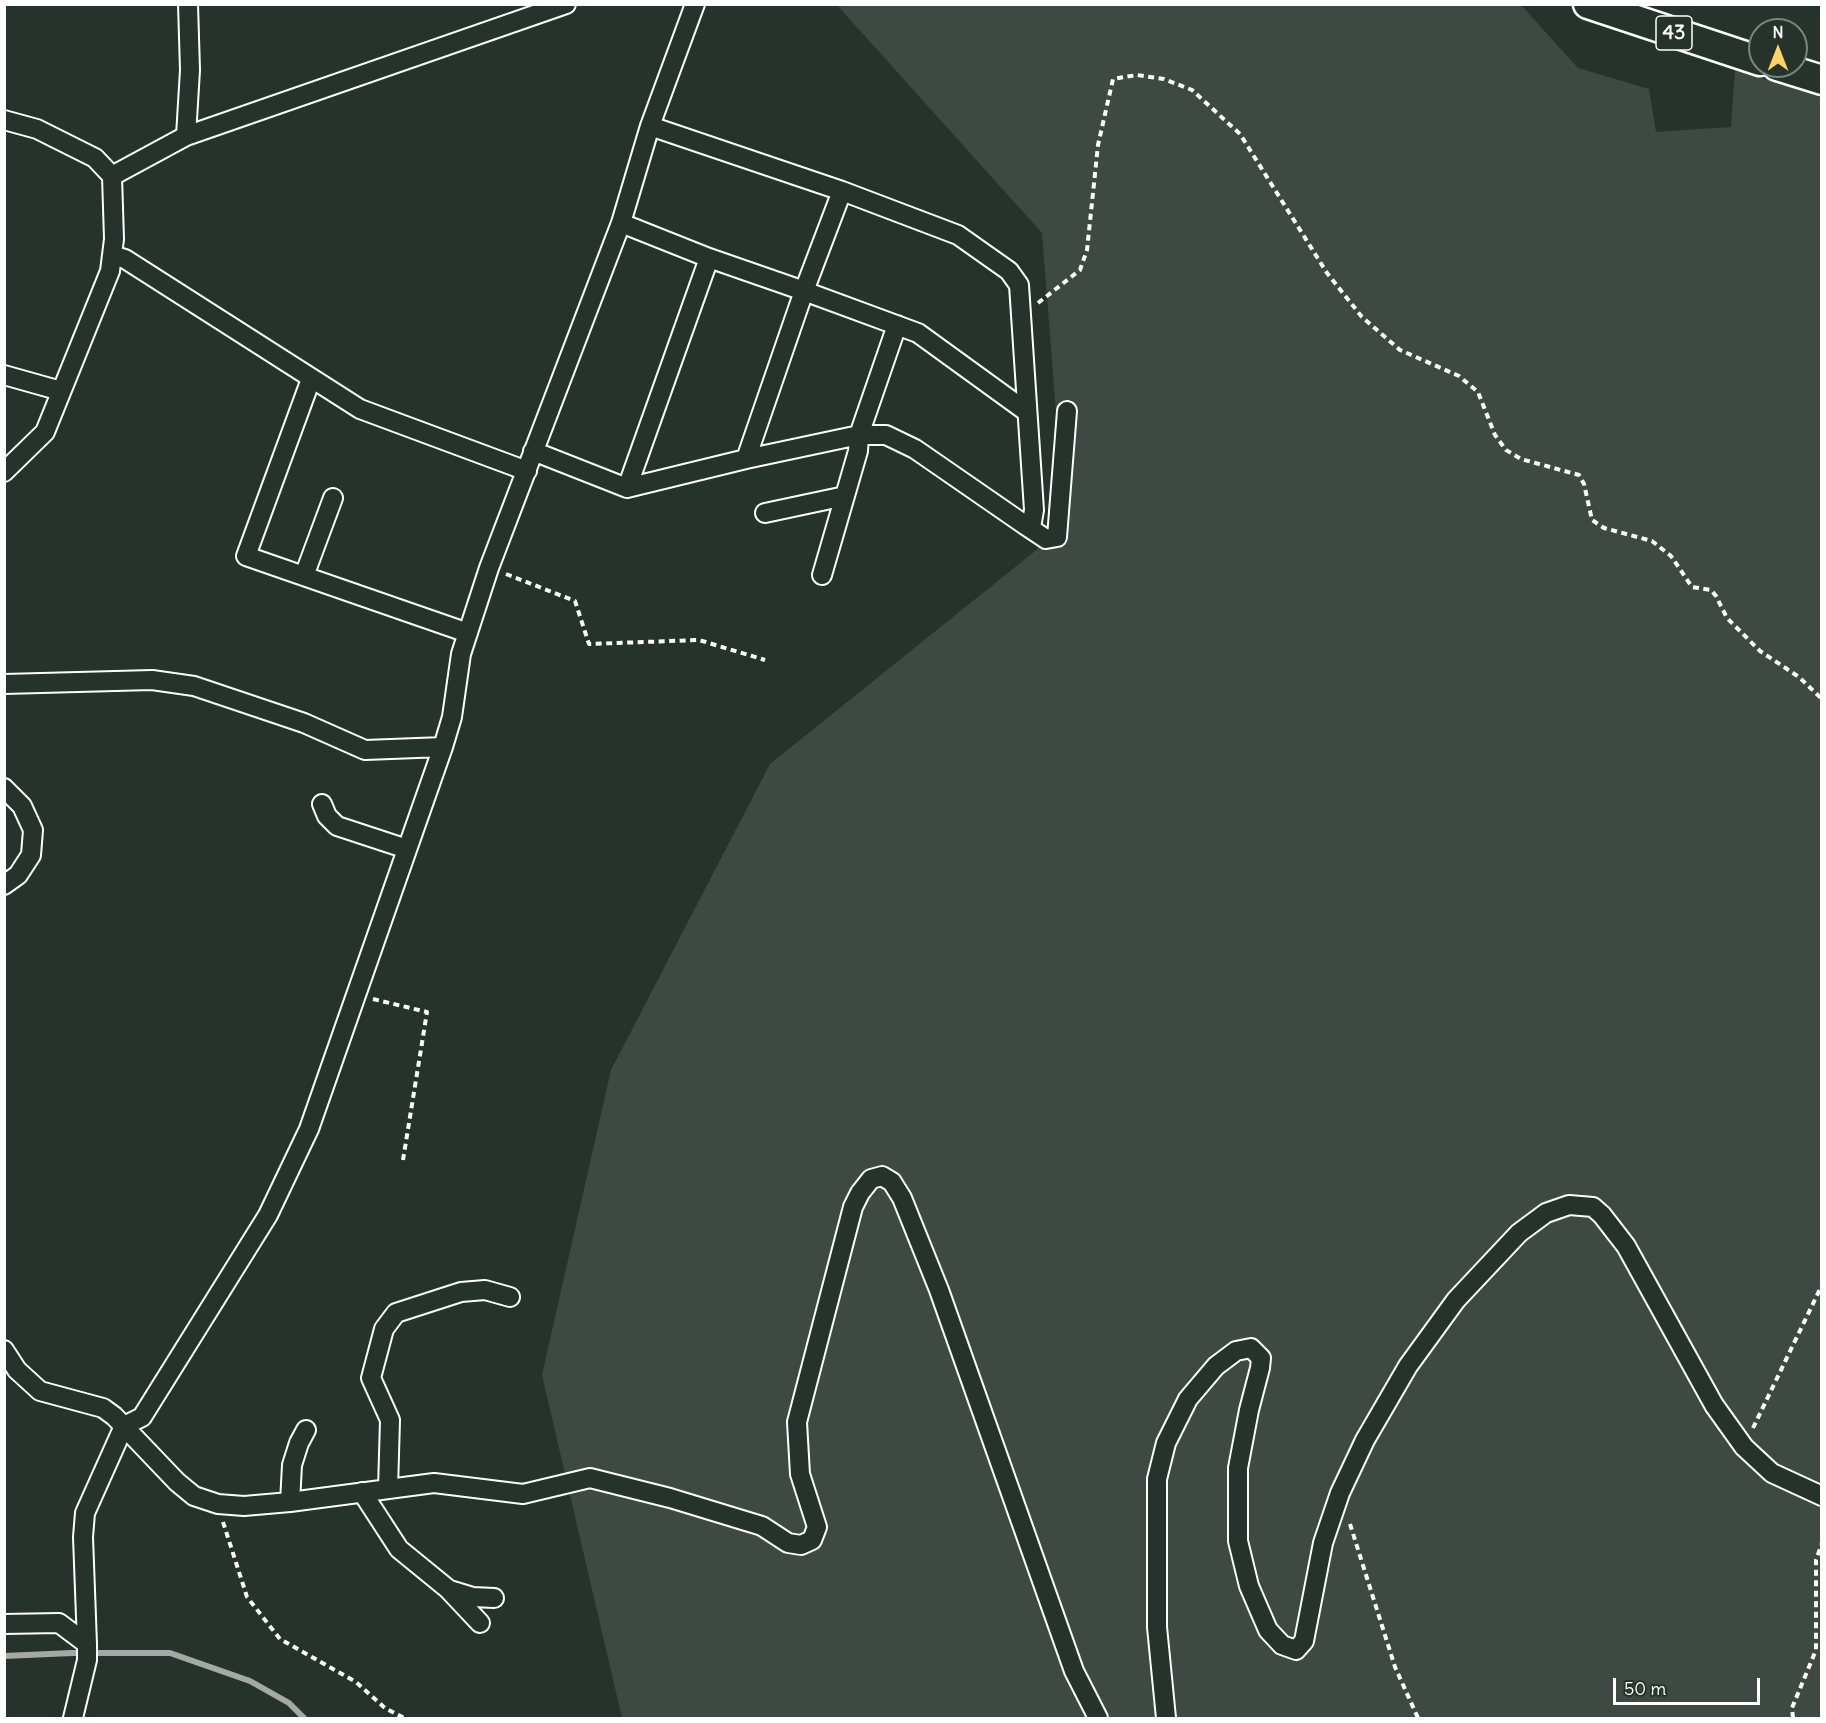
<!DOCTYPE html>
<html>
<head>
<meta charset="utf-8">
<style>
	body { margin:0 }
	#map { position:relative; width:1826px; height:1723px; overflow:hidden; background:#26332d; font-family:Delius,sans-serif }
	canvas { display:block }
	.frame { position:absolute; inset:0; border:6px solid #fff; pointer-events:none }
	.north { position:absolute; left:1748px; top:18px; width:60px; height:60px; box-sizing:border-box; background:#26332d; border:2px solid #7d8581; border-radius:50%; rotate:0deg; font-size:16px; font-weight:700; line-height:24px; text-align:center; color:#fff }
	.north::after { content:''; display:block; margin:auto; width:21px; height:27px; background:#ffd166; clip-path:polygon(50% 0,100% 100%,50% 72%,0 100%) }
	.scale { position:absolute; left:1613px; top:1678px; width:147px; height:27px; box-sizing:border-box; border:3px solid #fff; border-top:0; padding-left:8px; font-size:18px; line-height:21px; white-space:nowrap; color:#fff; -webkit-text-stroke:4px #26332d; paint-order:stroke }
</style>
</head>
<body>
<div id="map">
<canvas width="1826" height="1723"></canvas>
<div class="frame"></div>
<div class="north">N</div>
<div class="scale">50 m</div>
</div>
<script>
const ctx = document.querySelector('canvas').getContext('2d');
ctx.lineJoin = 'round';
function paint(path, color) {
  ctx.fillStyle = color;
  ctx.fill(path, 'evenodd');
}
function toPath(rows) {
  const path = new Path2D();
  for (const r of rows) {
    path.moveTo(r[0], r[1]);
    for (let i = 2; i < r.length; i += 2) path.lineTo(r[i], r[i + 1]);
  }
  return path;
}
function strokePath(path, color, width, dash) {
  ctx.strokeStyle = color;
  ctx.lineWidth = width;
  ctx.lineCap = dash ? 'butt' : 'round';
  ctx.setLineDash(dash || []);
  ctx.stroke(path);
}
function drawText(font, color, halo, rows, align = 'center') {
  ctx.font = font + ' Delius,sans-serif';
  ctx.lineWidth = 6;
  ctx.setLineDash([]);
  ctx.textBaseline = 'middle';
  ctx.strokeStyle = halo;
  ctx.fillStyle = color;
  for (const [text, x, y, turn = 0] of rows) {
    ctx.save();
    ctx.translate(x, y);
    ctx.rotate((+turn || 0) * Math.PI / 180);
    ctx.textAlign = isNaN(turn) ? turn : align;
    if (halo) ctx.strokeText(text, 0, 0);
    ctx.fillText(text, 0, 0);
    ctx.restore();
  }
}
const green = toPath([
	[837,5,1521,5,1578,68,1649,89,1656,132,1731,127,1735,70,1821,97,1821,1718,622,1718,542,1375,611,1070,770,764,1065,527,1042,233]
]);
const stream = toPath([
	[4,1656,72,1653,170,1653,250,1681,289,1703,304,1718]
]);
const path = toPath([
	[1038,303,1080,270,1087,250,1098,145,1113,79,1137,75,1164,79,1192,90,1240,134,1327,273,1362,317,1400,350,1459,376,1478,392,1495,435,1506,450,1521,459,1579,475,1584,484,1592,520,1604,528,1652,541,1671,556,1692,587,1711,590,1716,596,1727,618,1760,651,1799,677,1822,699],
	[506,574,575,601,589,644,699,640,765,660],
	[373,999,427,1012,403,1160],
	[1753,1428,1822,1285],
	[223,1522,247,1597,280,1639,356,1682,385,1708,404,1718],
	[1350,1524,1395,1667,1418,1718],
	[1793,1718,1792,1708,1816,1650,1816,1560,1822,1543]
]);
const street = toPath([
	[4,120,37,129,95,158,112,176,114,239,110,271,45,432,4,472],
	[186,136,190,70,188,4],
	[112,176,186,136,566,4],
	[621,223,709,258,804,291,918,333,1027,412],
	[112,255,125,259,360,409,527,471],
	[4,375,61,391],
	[311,379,246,556,468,633],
	[533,451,627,488,746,459,859,435,886,435,915,449,1025,525,1032,522,1034,510,1019,285,1009,271,958,235,842,191,650,126],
	[746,459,804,291,842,191],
	[627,488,709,258],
	[765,513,845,496],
	[1025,525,1046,539,1057,537,1067,411],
	[822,575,858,451,859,435,897,325],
	[304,576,333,498],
	[4,684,152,680,194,686,304,723,365,750,443,747],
	[4,788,22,806,33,830,31,855,18,875,4,885],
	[322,804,327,816,337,826,407,849],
	[4,1350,17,1370,40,1391,103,1408,114,1416,177,1482,194,1496,218,1504,244,1506,290,1502,434,1483,523,1494,590,1478,670,1498,762,1526,788,1543,801,1545,812,1540,817,1527,800,1474,797,1422,853,1207,860,1193,871,1179,882,1176,892,1182,902,1198,939,1290,1074,1671,1098,1718],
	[388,1489,390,1420,371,1378,384,1329,396,1313,461,1292,485,1290,510,1297],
	[362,1492,399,1549,448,1589,480,1623],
	[290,1502,292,1465,299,1443,306,1430],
	[450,1590,473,1597,494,1598],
	[4,1624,59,1623,87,1644],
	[73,1718,87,1660,87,1644,83,1537,85,1513,124,1426,142,1417,268,1215,309,1129,443,747,452,717,461,654,489,568,621,223,650,126,695,4],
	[1166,1718,1157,1627,1157,1479,1166,1443,1188,1399,1216,1366,1236,1351,1251,1348,1261,1358,1260,1368,1249,1410,1238,1468,1238,1541,1249,1586,1268,1630,1282,1645,1296,1650,1304,1641,1323,1543,1340,1493,1365,1440,1408,1366,1456,1300,1519,1233,1546,1213,1569,1205,1593,1207,1602,1215,1626,1246,1714,1405,1744,1447,1772,1473,1822,1496]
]);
const primary = toPath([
	[1588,4,1760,61],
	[1777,66,1822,80]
]);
const shields = [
	[1674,33,36]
];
const shieldNames = [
	["43",1674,33]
];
paint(green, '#3e4944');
strokePath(stream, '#a4a9a7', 6);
strokePath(street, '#fff', 22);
strokePath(primary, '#fff', 33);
strokePath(path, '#fff', 4, [6, 4.5]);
strokePath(street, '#26332d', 18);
strokePath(primary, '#26332d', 28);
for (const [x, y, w] of shields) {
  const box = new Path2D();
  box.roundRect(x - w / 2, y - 17, w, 34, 4.5);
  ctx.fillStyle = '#26332d';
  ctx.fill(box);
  strokePath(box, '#fff', 1.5);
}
drawText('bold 20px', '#fff', null, shieldNames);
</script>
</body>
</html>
